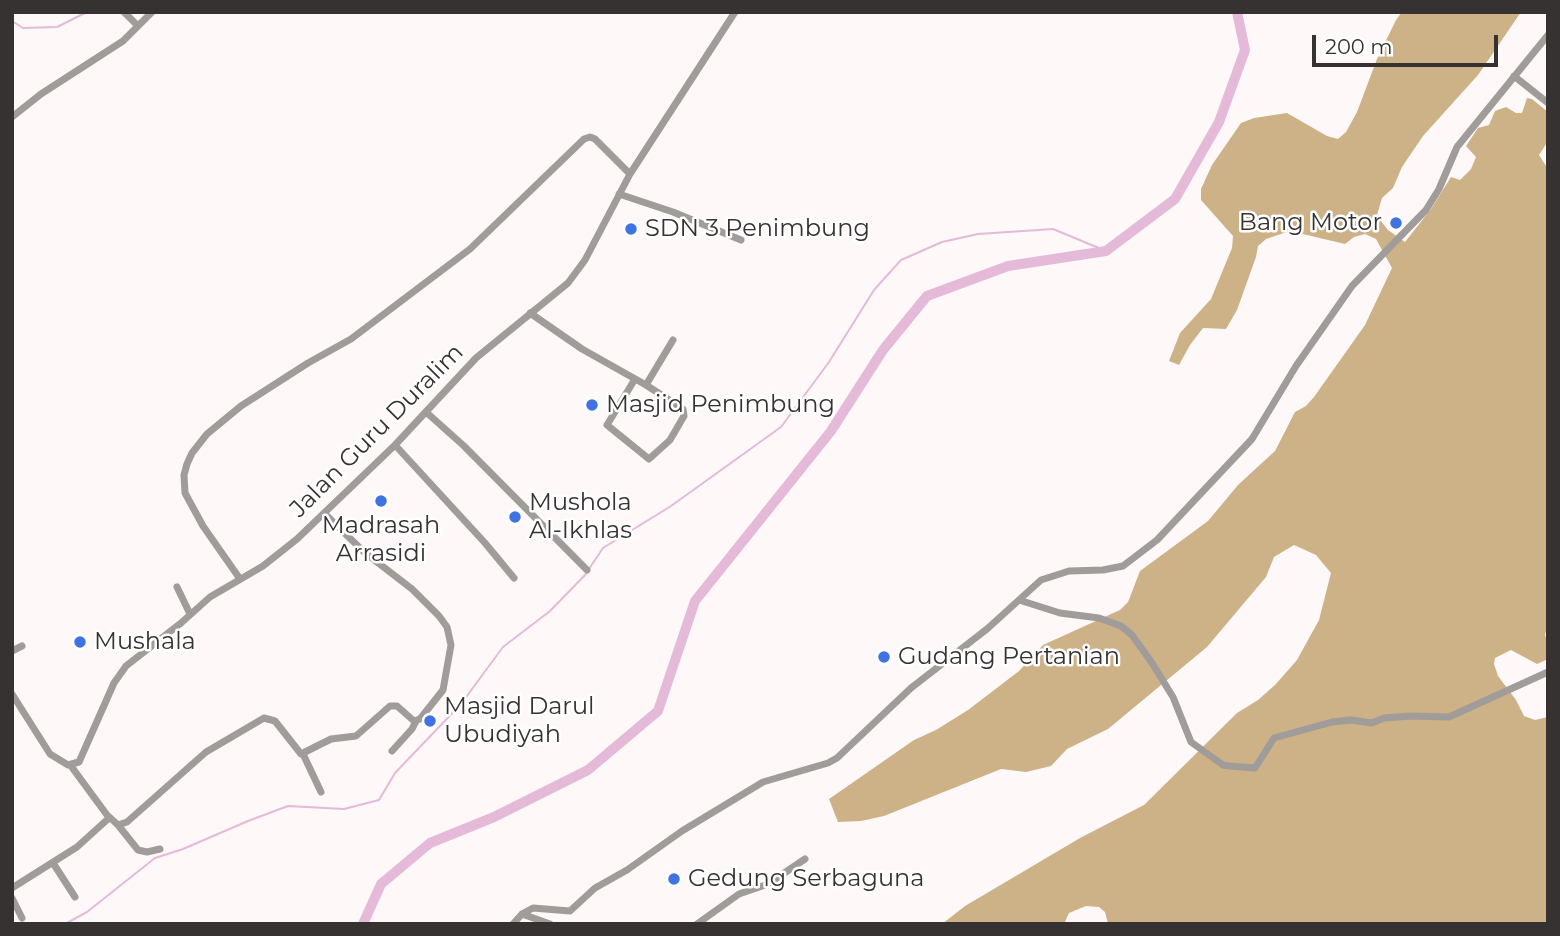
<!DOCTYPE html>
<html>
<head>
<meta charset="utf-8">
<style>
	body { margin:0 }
	#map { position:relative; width:1560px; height:936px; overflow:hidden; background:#fef9f8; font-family:Montserrat,sans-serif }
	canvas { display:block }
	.frame { position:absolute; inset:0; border:14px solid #353231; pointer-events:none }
	.scale { position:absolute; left:1312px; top:35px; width:186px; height:32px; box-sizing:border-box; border:4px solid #353231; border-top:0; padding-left:9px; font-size:21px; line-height:24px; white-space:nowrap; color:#353231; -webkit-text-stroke:5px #fff; paint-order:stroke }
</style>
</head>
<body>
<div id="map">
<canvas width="1560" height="936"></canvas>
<div class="frame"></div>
<div class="scale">200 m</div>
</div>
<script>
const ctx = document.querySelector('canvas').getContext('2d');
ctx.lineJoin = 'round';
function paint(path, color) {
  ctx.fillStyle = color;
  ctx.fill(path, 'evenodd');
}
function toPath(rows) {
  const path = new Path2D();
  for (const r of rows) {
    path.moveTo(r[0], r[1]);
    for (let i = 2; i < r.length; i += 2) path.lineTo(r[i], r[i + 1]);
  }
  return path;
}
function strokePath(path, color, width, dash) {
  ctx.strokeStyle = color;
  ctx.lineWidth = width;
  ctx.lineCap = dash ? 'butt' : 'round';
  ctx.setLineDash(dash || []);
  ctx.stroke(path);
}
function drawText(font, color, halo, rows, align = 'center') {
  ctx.font = font + ' Montserrat,sans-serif';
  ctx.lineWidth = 5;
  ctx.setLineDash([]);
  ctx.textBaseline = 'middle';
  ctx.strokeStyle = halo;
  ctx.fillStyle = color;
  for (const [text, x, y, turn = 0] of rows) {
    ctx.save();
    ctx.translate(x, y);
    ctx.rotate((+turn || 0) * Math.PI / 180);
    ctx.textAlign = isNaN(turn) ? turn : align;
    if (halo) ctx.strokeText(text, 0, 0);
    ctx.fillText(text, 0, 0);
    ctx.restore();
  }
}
const forest = toPath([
	[1402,12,1521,12,1478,75,1423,136,1402,167,1393,188,1382,198,1377,215,1380,220,1388,230,1405,242,1431,209,1451,177,1460,180,1471,169,1476,157,1466,146,1478,128,1489,125,1495,111,1506,107,1516,113,1522,113,1527,98,1532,99,1548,112,1548,141,1539,155,1548,169,1548,623,1545,635,1548,643,1548,659,1537,664,1511,650,1495,658,1494,664,1498,676,1516,700,1524,716,1535,720,1548,717,1548,924,1108,924,1105,912,1099,907,1086,906,1069,913,1064,924,942,924,965,906,1080,838,1144,805,1237,713,1258,700,1275,685,1297,660,1319,620,1331,573,1316,555,1294,545,1274,557,1266,577,1207,647,1108,729,1067,749,1051,766,1026,772,1001,769,884,816,861,821,838,822,829,799,914,740,936,730,968,710,1019,671,1043,645,1120,610,1128,602,1140,571,1208,521,1238,485,1275,451,1295,412,1306,406,1314,397,1365,325,1392,268,1376,239,1365,234,1354,237,1345,244,1290,231,1266,239,1258,246,1256,257,1237,310,1226,329,1203,328,1190,345,1179,365,1169,361,1180,333,1211,299,1232,248,1233,236,1201,200,1201,189,1212,165,1241,123,1254,118,1287,113,1327,136,1338,139,1346,132,1357,112,1377,59,1396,20]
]);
const stream = toPath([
	[12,21,23,28,57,27,87,12],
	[589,569,603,548,671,506,781,427,829,362,874,290,901,260,942,242,978,234,1053,229,1106,251],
	[65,924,87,912,155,858,183,849,248,821,288,806,344,809,379,800,395,773,461,704,503,647,550,611,586,574]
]);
const river = toPath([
	[363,924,381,884,430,843,494,817,588,770,658,711,695,601,831,431,883,350,927,296,1008,266,1106,251,1175,199,1219,122,1245,50,1237,12]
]);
const minor = toPath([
	[124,12,138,26],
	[1514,76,1548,103],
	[12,117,41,94,123,41,152,12],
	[619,194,673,212,741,240],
	[530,313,582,349,646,385,683,409,684,416,670,440,649,459,607,425,635,379],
	[646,385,673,340],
	[426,412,464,446,587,570],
	[395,445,485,543,514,578],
	[240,579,203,526,185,493,184,475,187,464,192,453,207,434,241,406,308,363,351,339,470,249,584,139,590,137,595,139,630,174],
	[177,587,190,614],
	[1019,600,1060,613,1099,618,1121,626,1132,635,1152,663,1173,697,1191,742,1223,765,1229,766,1255,768,1274,738,1332,722,1351,720,1372,723,1384,718,1411,716,1449,717,1548,672],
	[12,651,22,646],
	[12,694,50,754,68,765,79,762,114,683,126,666,181,623,210,597,263,566,297,539,395,445,476,358,568,283,585,260,630,174,735,12],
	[392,751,412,729,416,721],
	[303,754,321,792],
	[71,766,107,815,118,825,127,822,206,752,264,718,275,721,301,754,331,739,356,736,390,706,397,706,414,721,420,719,443,690,451,645,447,627,439,616,412,589,364,552,324,513],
	[118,825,138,850,147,852,160,849],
	[53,863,75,897],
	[12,888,77,847,109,818],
	[12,898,22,918],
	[522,914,550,924],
	[513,924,522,914,533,908,570,911,595,888,627,870,682,831,763,782,828,763,837,758,911,688,987,629,1041,580,1069,571,1103,570,1123,566,1157,540,1252,439,1296,366,1352,286,1426,210,1439,189,1457,147,1548,35],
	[697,924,739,894,768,884,805,859]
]);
const markers = [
	[1396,223,7,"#3f73e4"],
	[631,229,7,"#3f73e4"],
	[592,405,7,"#3f73e4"],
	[381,501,7,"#3f73e4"],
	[515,517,7,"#3f73e4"],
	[80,642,7,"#3f73e4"],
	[884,657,7,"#3f73e4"],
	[430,721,7,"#3f73e4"],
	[674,879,7,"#3f73e4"]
];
const poiNames = [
	["Bang Motor",1382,223,"right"],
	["SDN 3 Penimbung",645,229],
	["Masjid Penimbung",606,405],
	["Mushola",529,503],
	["Al-Ikhlas",529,531],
	["Madrasah",381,526,"center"],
	["Arrasidi",381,554,"center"],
	["Mushala",94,642],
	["Gudang Pertanian",898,657],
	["Masjid Darul",444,707],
	["Ubudiyah",444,735],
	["Gedung Serbaguna",688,879]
];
const streetNames = [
	["Jalan Guru Duralim",377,431,-45]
];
paint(forest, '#cdb187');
strokePath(stream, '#e5b9d8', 2);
strokePath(river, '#e5b9d8', 10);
strokePath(minor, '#9f9c9a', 7);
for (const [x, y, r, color] of markers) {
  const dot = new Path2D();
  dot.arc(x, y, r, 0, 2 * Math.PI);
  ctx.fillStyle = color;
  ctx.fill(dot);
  strokePath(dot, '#fff', 2.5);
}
drawText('24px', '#353231', '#fff', poiNames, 'left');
drawText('24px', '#353231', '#fff', streetNames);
</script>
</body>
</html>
